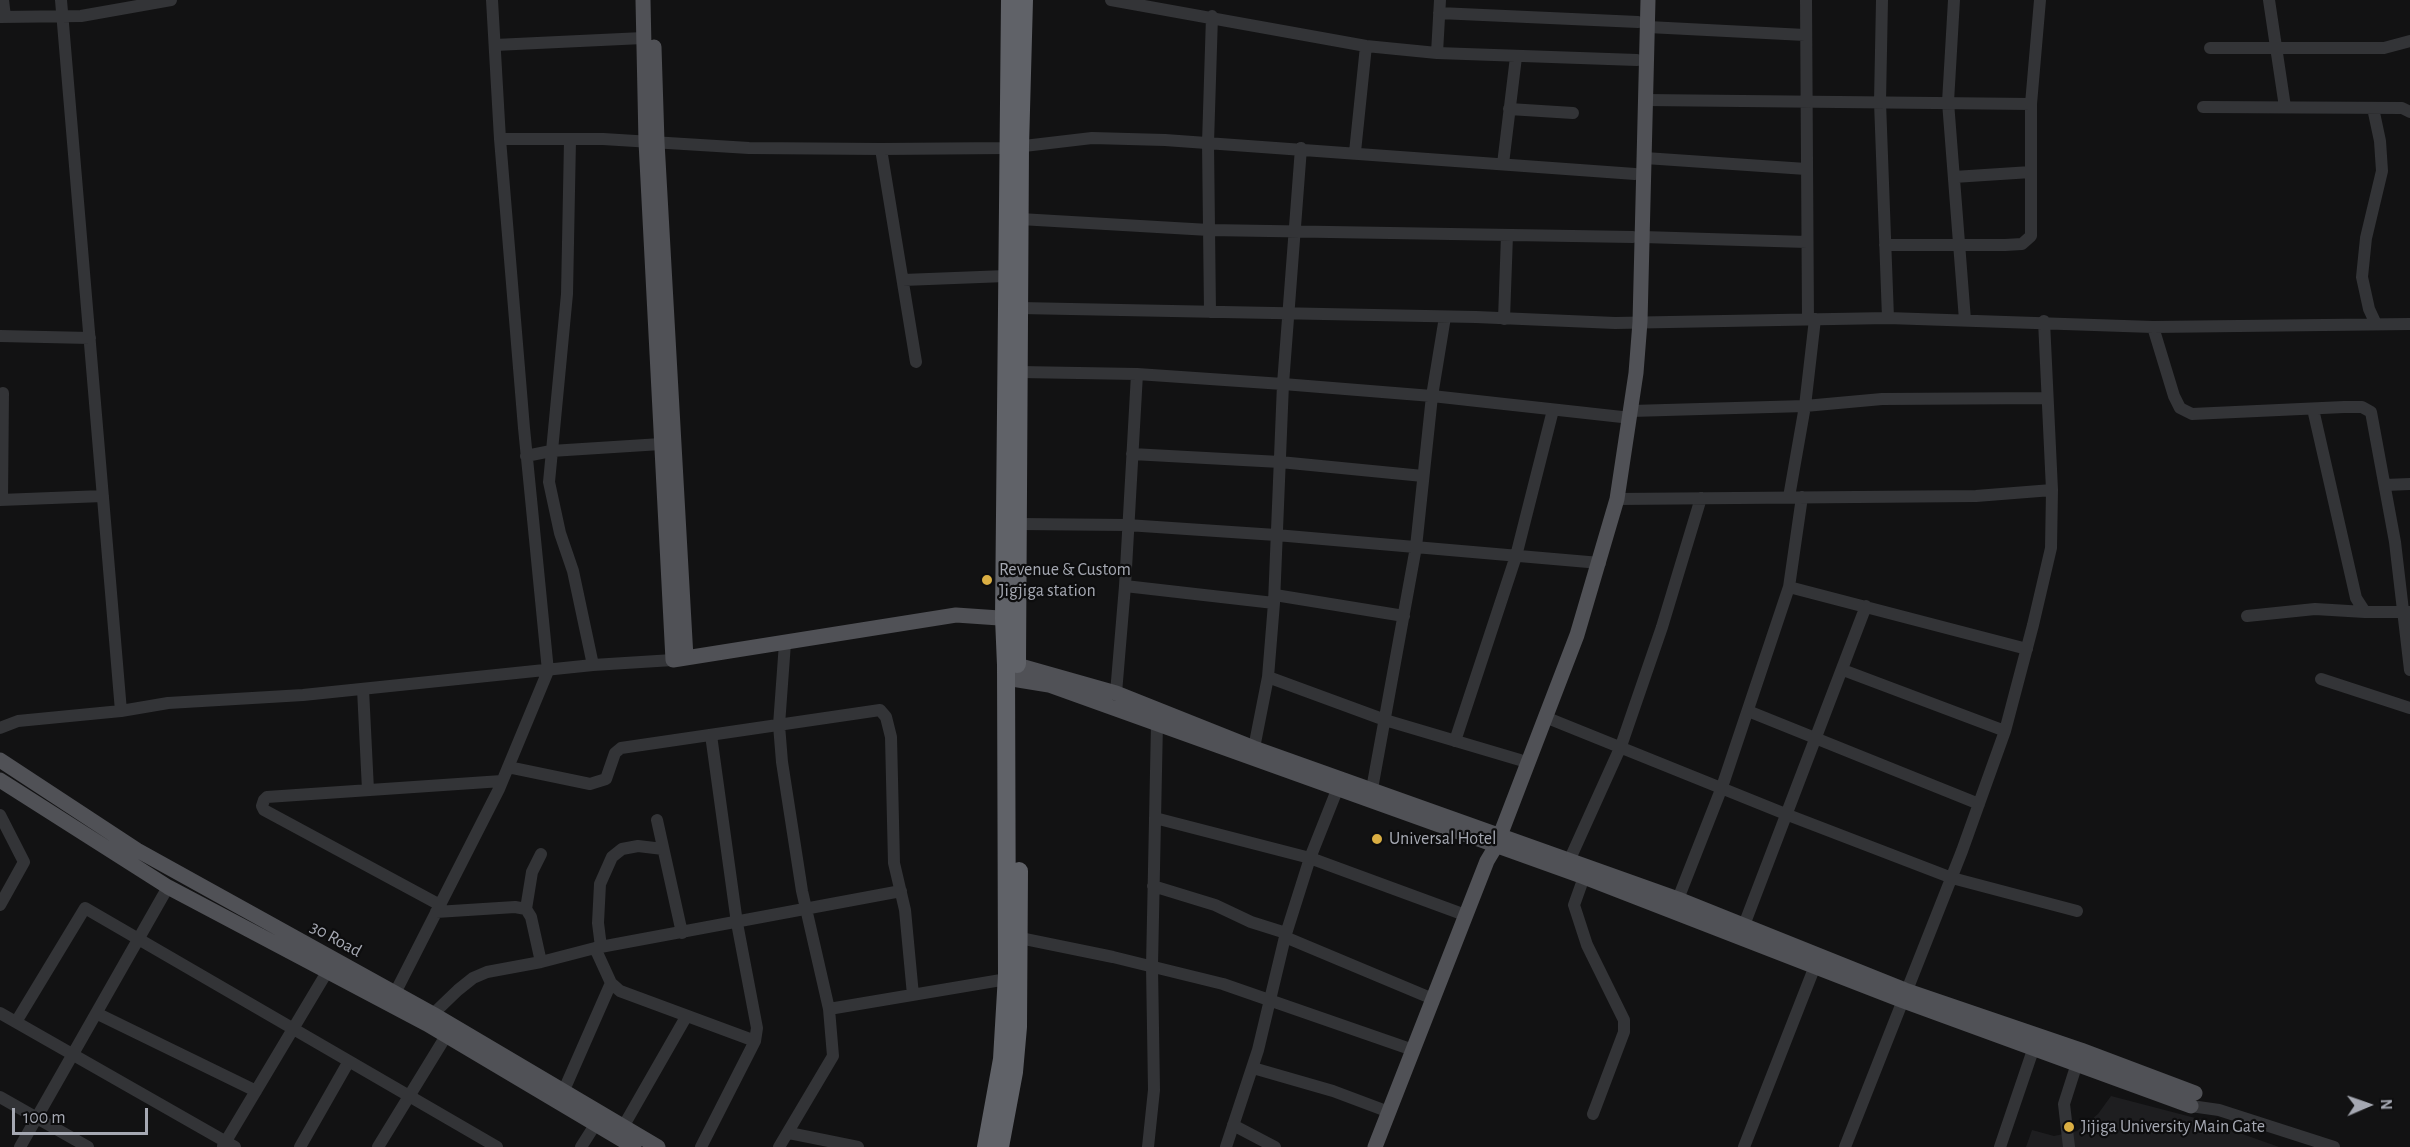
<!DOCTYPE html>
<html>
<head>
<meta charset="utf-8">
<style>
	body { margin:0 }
	#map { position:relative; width:2410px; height:1147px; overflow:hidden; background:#121213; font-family:"Alegreya Sans",sans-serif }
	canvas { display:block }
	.north { position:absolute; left:2338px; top:1075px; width:60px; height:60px; -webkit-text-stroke:4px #0d0d0e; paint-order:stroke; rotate:88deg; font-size:16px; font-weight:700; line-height:24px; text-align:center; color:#a5a8b2 }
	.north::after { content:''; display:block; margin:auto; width:21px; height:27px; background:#a5a8b2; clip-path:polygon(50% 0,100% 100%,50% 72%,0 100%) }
	.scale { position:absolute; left:12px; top:1108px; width:136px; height:27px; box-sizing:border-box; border:3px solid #a5a8b2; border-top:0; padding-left:8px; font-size:18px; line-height:21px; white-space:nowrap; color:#a5a8b2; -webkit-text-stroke:4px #0d0d0e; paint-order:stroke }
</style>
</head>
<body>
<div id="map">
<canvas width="2410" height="1147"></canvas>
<div class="north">N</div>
<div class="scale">100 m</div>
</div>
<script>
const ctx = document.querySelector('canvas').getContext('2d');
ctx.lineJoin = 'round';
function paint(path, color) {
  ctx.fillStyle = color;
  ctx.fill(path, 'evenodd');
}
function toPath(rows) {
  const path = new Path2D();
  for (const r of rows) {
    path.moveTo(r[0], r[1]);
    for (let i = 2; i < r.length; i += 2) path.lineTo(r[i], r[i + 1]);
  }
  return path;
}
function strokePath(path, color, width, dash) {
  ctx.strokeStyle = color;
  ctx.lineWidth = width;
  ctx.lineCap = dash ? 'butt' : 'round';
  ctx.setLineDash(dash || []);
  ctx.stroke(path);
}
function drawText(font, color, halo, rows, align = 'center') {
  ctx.font = font + ' "Alegreya Sans",sans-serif';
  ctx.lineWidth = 4.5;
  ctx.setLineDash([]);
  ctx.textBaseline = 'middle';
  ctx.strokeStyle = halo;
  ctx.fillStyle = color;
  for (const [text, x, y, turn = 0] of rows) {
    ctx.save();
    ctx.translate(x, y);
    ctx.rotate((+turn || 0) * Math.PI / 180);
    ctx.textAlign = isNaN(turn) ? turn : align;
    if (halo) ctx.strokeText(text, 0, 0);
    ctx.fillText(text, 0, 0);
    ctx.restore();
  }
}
const built = toPath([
	[2111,1096,2203,1120,2279,1147,2026,1147,2032,1130,2054,1136,2077,1131,2098,1114]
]);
const minor = toPath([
	[3,0,5,17],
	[61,0,121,711],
	[1111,0,1366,46,1437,53,1637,60],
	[1806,0,1808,319],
	[1882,0,1880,102,1888,318],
	[1954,0,1948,102,1965,320],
	[2269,0,2285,107],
	[1439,13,1638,22],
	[0,17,81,16,171,0],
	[1648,27,1805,35],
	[495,45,643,38],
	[2210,48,2384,48,2410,41],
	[1437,53,1440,0],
	[1646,100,2031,104],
	[2203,107,2402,108,2410,112],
	[2373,108,2380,141,2382,171,2366,238,2362,277,2369,309,2376,324],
	[1509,109,1573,113],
	[500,139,603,139,749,148,881,149,1007,148,1092,138,1165,140,1635,174],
	[570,140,567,294,549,482,560,533,573,571,593,665,673,660],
	[881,149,916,362],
	[1355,152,1366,46],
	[1645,158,1806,169],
	[1503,164,1516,57],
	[1954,177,2031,172],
	[1020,219,1209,230,1633,237],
	[1643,237,1807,242],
	[1885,245,2005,245,2022,244,2031,236,2031,104,2040,0],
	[903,280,1006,276],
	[1020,308,1476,317,1615,323,1888,318,2153,327,2410,324],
	[1210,312,1208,143,1212,16],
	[1504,319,1507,235],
	[2153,327,2174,396,2180,408,2192,414,2344,407,2362,407,2371,412,2395,542,2410,670],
	[0,336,90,338],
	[1020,372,1137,374,1283,384,1432,396,1622,417],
	[2313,409,2356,598,2365,612,2410,612],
	[1631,411,1805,406,1882,399,2046,398],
	[1132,454,1280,462,1423,476],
	[526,456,551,451,661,444],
	[2385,485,2410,484],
	[1789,497,1805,406,1815,319],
	[1617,499,1976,496,2052,490],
	[0,500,103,496],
	[2,500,3,393],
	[1020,524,1127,525,1276,535,1600,563],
	[1125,586,1274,603],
	[1789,587,2027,649],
	[1275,595,1404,616],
	[2247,616,2315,609,2365,612],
	[1843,670,2005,731],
	[1268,677,1385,720,1520,760],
	[2321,679,2410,708],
	[363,689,368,790],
	[1116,693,1125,586,1137,374],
	[1748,711,1979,804],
	[1545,717,1788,815,1952,878,2077,911],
	[0,728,18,721,121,711,168,703,303,695,593,665],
	[1455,741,1516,556,1553,410],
	[1254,748,1268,677,1274,603,1283,384,1301,148],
	[508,767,590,784,606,779,615,753,621,748,880,710,886,717,891,737,894,863,905,910,913,995],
	[1372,789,1416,547,1432,396,1445,317],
	[0,815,24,862,0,905],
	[1155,818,1310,858,1465,915],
	[657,820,682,933],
	[1569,861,1621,746,1662,627,1701,498],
	[1584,877,1574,905,1587,945,1624,1020,1624,1032,1593,1114],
	[1153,886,1215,905,1251,922,1286,933],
	[1678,899,1722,787,1789,587,1802,497],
	[440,905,264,810,262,806,264,800,267,797,502,781],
	[526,909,532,872,541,854],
	[436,912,515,907,526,909,531,917,541,962],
	[1741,933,1866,606],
	[1285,937,1433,999],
	[1020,938,1113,957,1223,984,1413,1050],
	[601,947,598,923,600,884,612,857,622,849,638,846,663,849],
	[595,948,611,983,620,991,755,1041],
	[392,999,499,789,548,671,524,428,500,139,492,0],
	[829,1009,1007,979],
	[0,1013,235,1147],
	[98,1014,256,1091],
	[433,1014,458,990,473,978,487,972,541,962,595,948,901,891],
	[16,1022,85,908,497,1147],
	[1253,1068,1333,1091,1389,1112],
	[564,1090,611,983],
	[0,1097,88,1147],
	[2191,1106,2219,1110,2334,1147],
	[1233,1125,1275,1147],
	[623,1127,686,1017],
	[789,1133,858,1147],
	[223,1146,327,972],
	[20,1147,168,887],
	[300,1147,349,1061],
	[378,1147,446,1036],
	[581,1147,595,1125],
	[701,1147,755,1041,757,1028,737,923,711,735],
	[779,1147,833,1056,829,1009,802,891,782,762,779,725,785,643],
	[1148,1147,1154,1090,1152,966,1157,723],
	[1226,1147,1258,1050,1285,937,1310,858,1337,790],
	[1744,1147,1815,966],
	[1845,1147,1962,851,2005,731,2033,625,2051,548,2052,490,2044,321],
	[2000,1147,2034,1047],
	[2069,1147,2064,1104,2079,1057]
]);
const major = toPath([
	[643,0,646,142,673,660,956,615,1014,619],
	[654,47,657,142,686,658],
	[1006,665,1017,665,1116,693,1254,748,1678,899,1905,990,2081,1050,2195,1093],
	[1006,678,1049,685,1584,877,1901,1000,2191,1106],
	[0,760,137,850,433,1014,658,1147],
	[0,780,168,887,427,1024,634,1147],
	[1375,1147,1487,861,1496,846,1577,635,1617,499,1636,373,1640,322,1648,0]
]);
const highway = toPath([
	[1017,664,1020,147,1024,0],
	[986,1147,1002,1059,1007,975,1006,665,1004,618,1010,0],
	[1000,1147,1014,1072,1018,1027,1019,871]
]);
const markers = [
	[987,580,6,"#daae43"],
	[1377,839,6,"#daae43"],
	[2069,1127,6,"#daae43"]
];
const poiNames = [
	["Revenue & Custom",999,570],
	["Jigjiga station",999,591],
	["Universal Hotel",1389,839],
	["Jijiga University Main Gate",2081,1127]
];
const streetNames = [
	["30 Road",336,939,29]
];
paint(built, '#1e1e20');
strokePath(minor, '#333437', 12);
strokePath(major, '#505156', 15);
strokePath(highway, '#606268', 18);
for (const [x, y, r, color] of markers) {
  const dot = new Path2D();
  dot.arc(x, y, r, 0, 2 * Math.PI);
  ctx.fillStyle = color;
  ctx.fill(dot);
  strokePath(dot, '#0d0d0e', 2);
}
drawText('18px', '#a5a8b2', '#0d0d0e', poiNames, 'left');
drawText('18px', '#a5a8b2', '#0d0d0e', streetNames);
</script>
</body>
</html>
